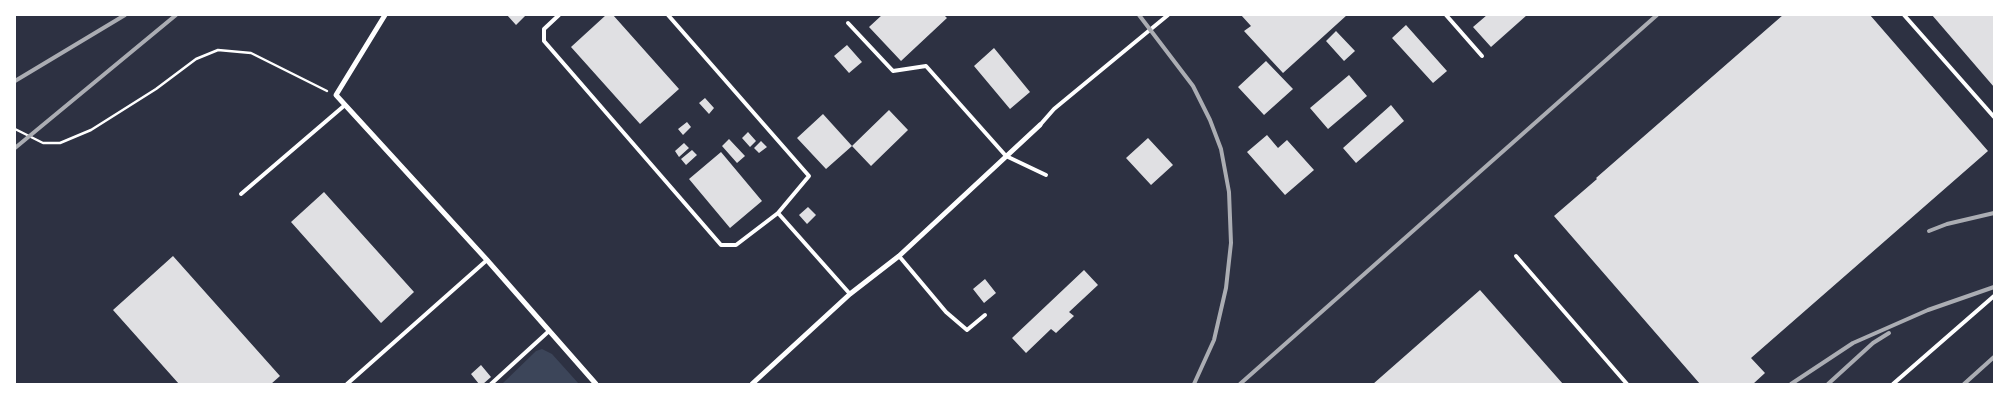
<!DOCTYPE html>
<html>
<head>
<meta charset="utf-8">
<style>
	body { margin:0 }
	#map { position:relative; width:2009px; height:399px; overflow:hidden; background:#2d3142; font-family:Helvetica,sans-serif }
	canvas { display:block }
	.frame { position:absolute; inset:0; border:16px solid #fff; pointer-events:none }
</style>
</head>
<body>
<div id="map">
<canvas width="2009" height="399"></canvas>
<div class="frame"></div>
</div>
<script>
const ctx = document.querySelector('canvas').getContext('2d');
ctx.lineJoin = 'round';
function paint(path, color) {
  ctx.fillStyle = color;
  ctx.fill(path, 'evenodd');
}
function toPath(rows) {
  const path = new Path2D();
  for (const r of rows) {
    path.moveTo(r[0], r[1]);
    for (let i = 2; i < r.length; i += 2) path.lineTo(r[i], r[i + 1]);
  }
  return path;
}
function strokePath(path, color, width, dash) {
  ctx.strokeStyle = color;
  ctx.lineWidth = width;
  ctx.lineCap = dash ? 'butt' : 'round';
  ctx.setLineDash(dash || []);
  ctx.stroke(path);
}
const green = toPath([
	[542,349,552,354,579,384,502,384,536,351]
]);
const building = toPath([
	[507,15,526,15,516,25],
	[606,15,613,15,679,89,640,124,571,47],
	[882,15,944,15,947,18,901,61,869,27],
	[1241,15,1347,15,1283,73,1244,31,1251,26],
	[1487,15,1527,15,1491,47,1473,27],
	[1783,15,1870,15,1988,151,1751,358,1765,373,1753,384,1700,384,1554,216,1597,179,1596,178],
	[1932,15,1994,15,1994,87],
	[1406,25,1447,71,1433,83,1392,38],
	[1336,31,1355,51,1344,61,1326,41],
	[847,45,862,62,849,73,834,56],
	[994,48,1030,92,1010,109,974,66],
	[1266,61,1293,89,1264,115,1238,87],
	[1349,75,1367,96,1328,129,1310,108],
	[705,98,714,108,709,114,699,103],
	[1391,105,1404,121,1356,163,1343,148],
	[889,110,908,130,871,166,852,146],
	[823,114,852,146,826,169,797,138],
	[687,122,691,127,683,135,678,129],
	[748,132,756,141,750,147,742,138],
	[1267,135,1278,148,1287,140,1314,170,1285,195,1247,152],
	[1148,138,1173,165,1151,185,1126,158],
	[729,139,745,156,737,163,722,146],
	[761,141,767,147,759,153,754,148],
	[684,143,689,148,679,157,675,151],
	[692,150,697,155,686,165,681,159],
	[721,152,762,201,730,228,689,179],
	[324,192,414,292,381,323,291,222],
	[808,207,816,215,807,224,799,215],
	[173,256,280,376,271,384,179,384,113,310],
	[1084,270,1098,285,1069,312,1074,316,1056,333,1051,329,1026,353,1012,338],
	[985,279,996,293,984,303,973,289],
	[1480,290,1563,384,1373,384],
	[481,365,491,377,483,384,479,384,471,374]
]);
const path = toPath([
	[15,129,43,143,60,143,91,130,156,89,196,59,218,50,251,53,327,91]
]);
const service = toPath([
	[559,15,544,29,544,41,721,245,736,245,778,213],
	[668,15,809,176,778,213,850,294],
	[1446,15,1482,56],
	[1904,15,1994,117],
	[848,23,893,71,926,66,1006,156,1046,175],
	[1040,125,1054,109,1168,15],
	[241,194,345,105],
	[899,256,946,312,967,330,985,315],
	[1516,256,1627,384],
	[347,384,487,260],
	[491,384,549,331],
	[1893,384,1994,296]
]);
const minor = toPath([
	[385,15,336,95,487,260,596,384],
	[752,384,850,294,899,256,1040,125]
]);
const rail = toPath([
	[1139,15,1193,86,1210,120,1221,149,1229,192,1231,243,1226,288,1214,340,1194,384],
	[15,81,125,15],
	[15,148,176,15],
	[1929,231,1947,224,1994,213],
	[1240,384,1657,15],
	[1791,384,1853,343,1928,310,1994,287],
	[1828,384,1873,343,1889,333],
	[1964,384,1994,357]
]);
paint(green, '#3c4559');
paint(building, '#e0e0e3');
strokePath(path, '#fff', 2.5);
strokePath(service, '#fff', 4);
strokePath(minor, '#fff', 5);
strokePath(rail, '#abadb3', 4);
</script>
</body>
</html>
